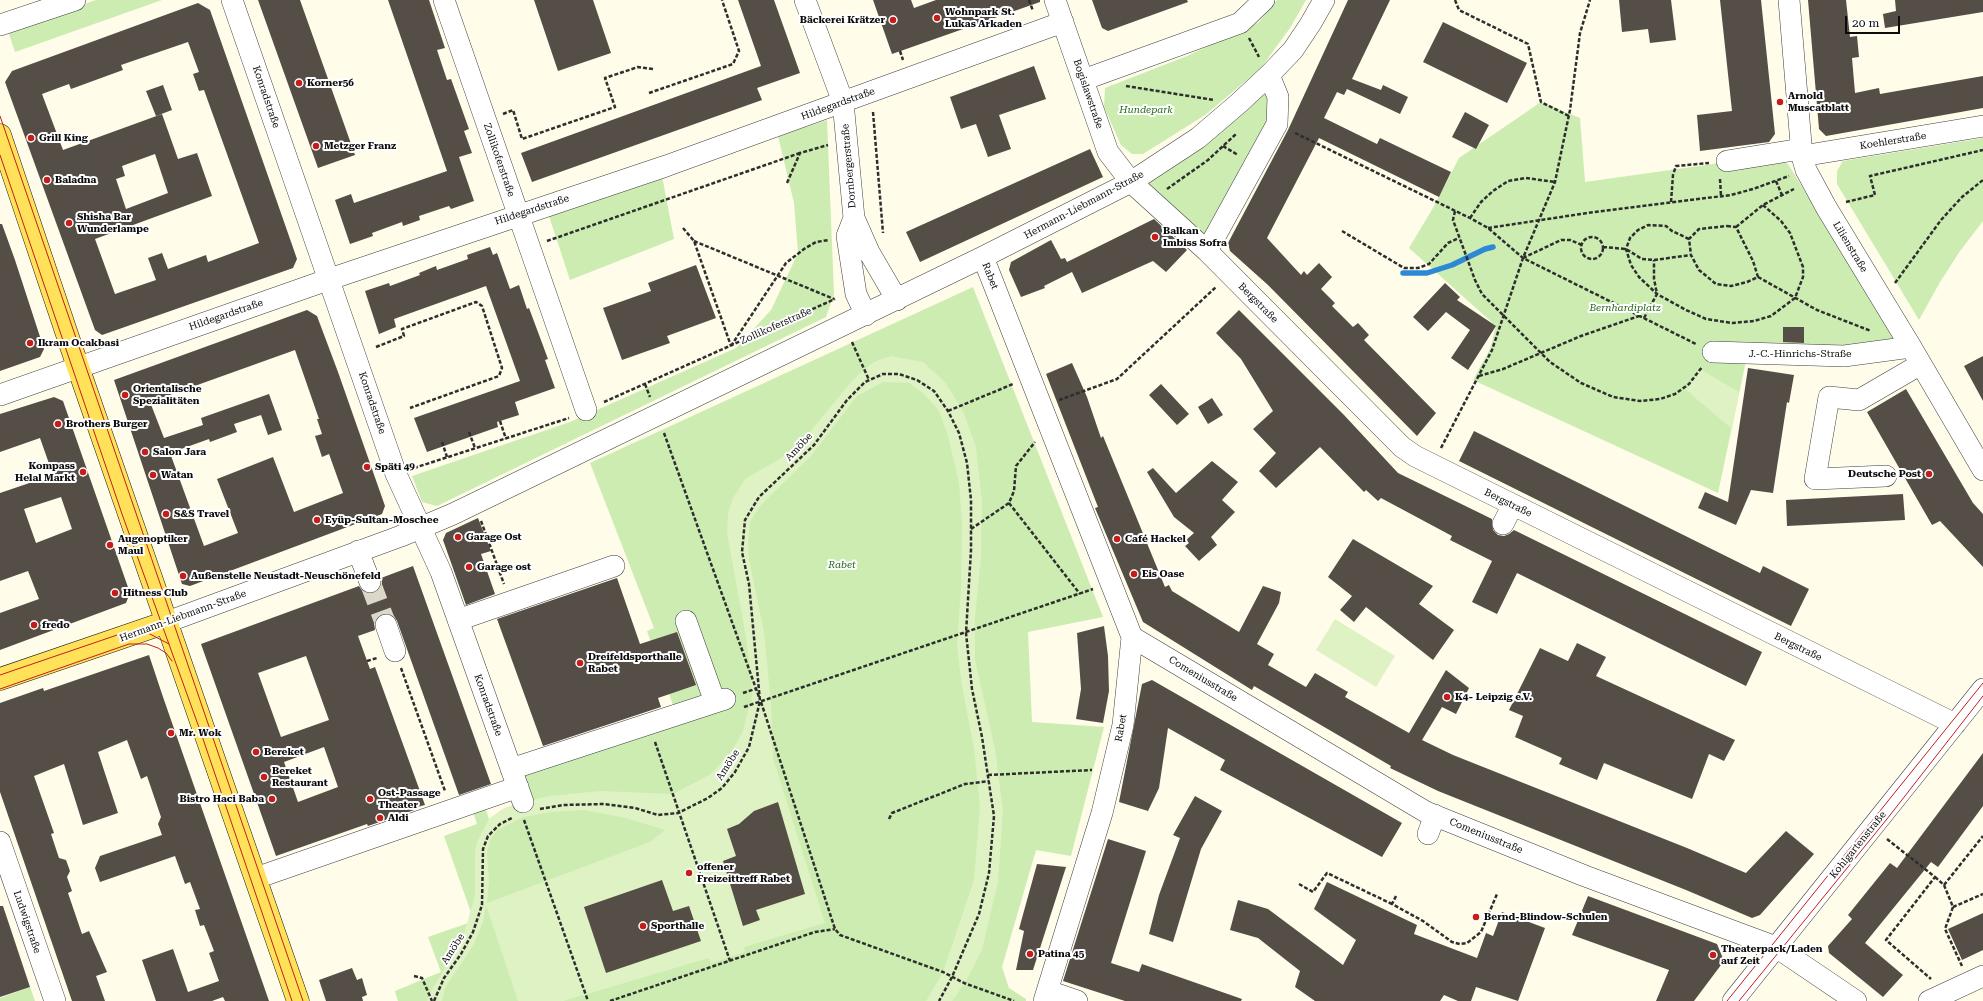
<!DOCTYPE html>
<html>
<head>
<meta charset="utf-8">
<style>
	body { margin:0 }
	#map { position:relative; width:1983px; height:1001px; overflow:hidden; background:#fffcea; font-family:"Roboto Serif",serif }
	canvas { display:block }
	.scale { position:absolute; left:1845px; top:16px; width:55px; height:18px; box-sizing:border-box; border:2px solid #0c0c0c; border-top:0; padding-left:5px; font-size:12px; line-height:14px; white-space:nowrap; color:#0c0c0c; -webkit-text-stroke:3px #fff; paint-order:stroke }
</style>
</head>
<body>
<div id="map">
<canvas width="1983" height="1001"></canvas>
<div class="scale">20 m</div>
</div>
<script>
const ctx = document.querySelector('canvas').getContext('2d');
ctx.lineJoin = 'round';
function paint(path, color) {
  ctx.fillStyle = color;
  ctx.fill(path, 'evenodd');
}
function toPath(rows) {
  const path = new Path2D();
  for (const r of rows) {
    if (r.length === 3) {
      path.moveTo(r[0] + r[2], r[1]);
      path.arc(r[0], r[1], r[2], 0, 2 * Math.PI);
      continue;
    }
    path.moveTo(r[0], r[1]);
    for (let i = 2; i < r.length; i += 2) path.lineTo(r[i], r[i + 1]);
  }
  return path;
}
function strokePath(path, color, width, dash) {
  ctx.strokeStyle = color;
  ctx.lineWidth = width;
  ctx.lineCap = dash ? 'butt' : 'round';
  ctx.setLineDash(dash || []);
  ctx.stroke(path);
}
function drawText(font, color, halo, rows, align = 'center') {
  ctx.font = font + ' "Roboto Serif",serif';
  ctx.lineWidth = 4;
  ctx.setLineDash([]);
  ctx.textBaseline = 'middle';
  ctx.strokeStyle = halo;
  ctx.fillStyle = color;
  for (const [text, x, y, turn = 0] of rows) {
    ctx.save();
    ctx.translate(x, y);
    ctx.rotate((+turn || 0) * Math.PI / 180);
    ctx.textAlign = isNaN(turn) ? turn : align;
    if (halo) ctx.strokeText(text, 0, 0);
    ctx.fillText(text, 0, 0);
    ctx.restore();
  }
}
const green = toPath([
	[96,0,162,0,15,52,8,31],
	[1277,0,1306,0,1290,28,1260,69,1205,115,1143,154,1132,154,1121,145,1104,107,1105,88,1187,56,1259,22],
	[1269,75,1278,97,1207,251,1131,182],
	[1541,102,1580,118,1585,182,1770,156,1788,164,1888,326,1902,343,1783,350,1750,342,1718,493,1473,380,1490,349,1496,326,1409,248,1433,208,1459,158],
	[827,120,834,294,826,317,437,506,422,502,412,476,570,422,736,348,771,310,798,253,794,203,778,136],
	[1983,138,1983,221,1960,251,1940,282,1919,320,1837,184,1837,171,1843,161],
	[662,176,674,239,570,280,549,216],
	[973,287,1103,617,1028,632,1032,722,1104,727,1071,856,1036,850,1002,967,1009,988,1026,999,1026,1001,398,1001,395,991,441,972,428,937,474,921,444,836,477,824,473,812,485,807,489,819,503,809,523,802,522,777,679,722,647,631,654,628,590,463],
	[30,987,35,1001,0,1001,0,998]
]);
const pitch = toPath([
	[891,356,923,362,945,382,963,411,976,447,982,502,981,556,975,618,975,659,995,749,1003,811,998,882,982,950,965,983,952,1001,926,1001,943,972,974,880,980,806,974,749,962,686,957,647,961,586,962,523,959,483,948,436,939,411,924,394,909,383,883,382,857,396,811,456,760,506,750,522,748,539,749,559,764,632,771,704,773,758,825,923,744,947,745,952,711,963,709,958,563,1001,518,1001,486,905,483,922,473,946,445,988,442,1001,427,1001,429,994,462,941,475,895,475,851,477,842,489,819,503,809,523,802,549,796,601,791,673,794,711,774,731,752,743,731,748,710,752,705,751,672,744,626,727,533,728,513,733,498,745,479,781,458,803,440,851,382,864,369,876,361],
	[584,810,626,818,665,830,650,842,487,903,489,881,487,852,491,838,497,830,523,817,552,812],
	[1700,369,1739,392,1732,429,1686,390],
	[1335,619,1395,656,1376,687,1316,650]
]);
const stream = toPath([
	[1403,273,1427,273,1452,265,1485,249,1493,247]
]);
const building = toPath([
	[258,0,300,0,355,155,318,168],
	[388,0,429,0,445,48,437,50,447,80,451,79,469,129,464,131,472,153,459,157,474,201,451,209,449,206,419,216,420,220,403,226,402,222,372,233,373,236,350,244,335,200,351,194,354,203,447,171],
	[534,0,593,0,611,53,558,71],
	[738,0,774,0,800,73,757,88,762,100,532,182,521,153,761,66],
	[873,0,911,0,914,8,936,0,1040,0,1040,2,892,54],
	[1092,0,1187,0,1188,2,1108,31,1102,28],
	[1348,0,1390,0,1352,79,1381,90,1383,85,1408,97,1400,114,1347,89,1344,95,1337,92,1324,118,1377,144,1380,138,1451,172,1439,197,1319,138,1267,238,1301,275,1304,271,1307,275,1319,263,1332,277,1321,289,1335,303,1332,306,1353,327,1358,323,1369,335,1364,340,1436,413,1417,436,1268,285,1230,251,1228,243,1288,130],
	[1619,0,1671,0,1676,40,1650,43,1648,29,1622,32],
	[1720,0,1761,0,1775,134,1769,142,1700,151,1697,115,1732,111],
	[1808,0,1846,0,1850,37,1857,36,1859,57,1852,58,1855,93,1879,88,1880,94,1983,76,1983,108,1826,136,1819,129],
	[1895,0,1983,0,1983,12,1885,28,1883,14,1896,11],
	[198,3,210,10,297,259,293,268,102,335,95,330,5,82,12,71],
	[188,42,199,72,193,74,199,91,204,90,259,243,208,262,206,255,168,269,162,253,148,258,156,280,115,294,95,239,212,196,197,153,178,159,162,114,63,150,42,94,69,84,71,89,123,70,121,65],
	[155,154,168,193,126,209,116,179,125,176,122,166],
	[1443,22,1527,63,1507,103,1423,62],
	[1034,66,1046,99,999,115,1011,149,988,157,976,124,961,129,950,97],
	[163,85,172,110,156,116,146,91],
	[1465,112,1489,125,1476,149,1452,137],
	[1090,149,1103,177,920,262,906,232],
	[1154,219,1187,250,1166,272,1153,261,1082,293,1072,272,1044,286,1045,288,1021,297,1009,270,1011,262,1051,240,1061,259,1065,258,1067,262],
	[0,224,2,224,15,260,44,349,40,357,0,371],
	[490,247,493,255,497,253,510,289,519,285,527,309,529,308,548,359,545,360,555,388,515,402,519,415,497,422,498,427,427,452,414,418,520,381,486,286,394,319,396,327,379,334,365,291,389,283,390,286,420,275,419,273,436,266,437,270,468,259,467,255],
	[696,265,716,318,667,336,670,343,622,360,603,308,651,291,648,283],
	[1445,283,1460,297,1457,300,1496,326,1468,370,1451,358,1470,330,1446,312,1428,331,1413,317],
	[307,310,317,316,338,372,385,506,382,514,190,586,182,584,114,380],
	[295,350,319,419,317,419,322,434,315,436,322,457,329,454,343,493,294,512,273,457,217,479,238,533,204,546,170,453,209,439,210,442,237,432,234,424,261,415,268,435,282,430,269,394,201,418,203,425,164,438,150,402],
	[1239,310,1344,415,1398,473,1492,519,1493,530,1498,535,1504,536,1509,534,1514,530,1762,652,1746,686,1517,573,1497,614,1472,602,1492,561,1450,540,1452,536,1381,498,1378,501,1366,490,1364,492,1320,447,1276,488,1259,471,1276,453,1253,429,1273,411,1241,359,1216,333],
	[1783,327,1804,327,1804,343,1783,342],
	[1983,356,1983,401,1964,366],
	[1072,363,1087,397,1101,438,1103,436,1165,587,1169,585,1172,591,1239,632,1263,586,1281,592,1279,603,1257,644,1274,654,1268,665,1306,687,1315,673,1348,692,1345,697,1409,733,1446,670,1469,688,1456,714,1442,707,1422,740,1453,755,1687,848,1746,873,1786,831,1814,854,1760,915,1752,918,1686,890,1438,791,1390,768,1391,766,1254,686,1252,690,1143,622,1095,508,1098,507,1046,374],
	[1748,368,1794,375,1789,403,1787,402,1773,493,1751,490,1736,525,1698,508,1705,492,1728,502],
	[1161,384,1189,414,1177,425,1149,395],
	[1906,389,1973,503,1983,514,1983,567,1940,521,1932,525,1867,412],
	[54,397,63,401,130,593,126,603,0,650,0,613,39,599,28,571,0,581,0,493,53,475,40,438,0,452,0,414],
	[61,497,72,529,36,543,24,509],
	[1212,398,1223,415,1208,424,1198,407],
	[1474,431,1760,573,1763,566,1809,589,1791,626,1459,461],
	[1212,461,1238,482,1222,500,1235,512,1211,537,1217,545,1199,561,1185,546,1189,543,1186,540,1194,533,1174,517,1147,472,1153,468,1176,493],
	[1903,494,1905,520,1787,526,1786,500],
	[478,518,491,551,481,554,495,594,466,605,443,540,446,533],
	[1353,539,1433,586,1419,604,1454,630,1433,660,1366,607,1354,622,1340,610,1352,596,1328,577],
	[413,566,491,784,459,795,397,621,394,616,388,613,382,614,377,617,374,622,375,630,358,636,370,669,375,667,425,805,417,807,417,809,368,826,367,824,276,856,201,644,359,586,363,592,369,594,374,593,380,589,382,583,381,578],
	[306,656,329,720,281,737,258,673],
	[324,747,338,787,298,802,284,762],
	[617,578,640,644,677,632,696,685,658,698,661,707,543,746,497,619],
	[1104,626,1108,656,1109,691,1103,723,1076,719,1081,689,1077,633],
	[1577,643,1606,657,1596,676,1735,740,1724,761,1709,754,1692,799,1604,763,1597,780,1559,764,1562,758,1515,737,1523,716,1509,710,1540,648,1568,661],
	[149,655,163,697,269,1001,225,1001,223,997,212,1001,156,1001,142,960,173,949,188,992,219,981,209,953,214,951,204,925,200,926,195,910,200,909,190,882,185,884,175,856,100,882,95,868,100,856,162,835,158,824,161,817,147,776,141,779,127,740,98,752,118,813,83,825,64,764,34,776,54,833,51,834,59,858,66,860,70,871,67,877,72,891,68,893,82,934,89,931,107,972,96,976,105,1001,72,1001,0,792,0,703,43,688,44,691],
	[1152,680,1402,823,1382,857,1220,770,1225,760,1168,728,1159,788,1148,811,1119,802,1142,684],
	[1983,753,1983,806,1938,867,1931,862,1865,943,1903,975,1883,997,1829,953,1828,946,1852,919,1848,915,1890,863,1897,868],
	[1195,796,1222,811,1201,849,1173,942,1149,934,1159,895,1180,838,1173,835],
	[778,802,805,894,756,910,760,920,743,926,723,861,736,856,727,829,739,824,754,811],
	[1108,839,1146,851,1111,963,1139,972,1142,964,1242,999,1241,1001,1125,1001,1063,981],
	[1037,864,1066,867,1033,970,1016,970,1024,931,1019,929],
	[662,880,673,911,689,906,701,941,606,973,584,907],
	[1327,882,1417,925,1414,934,1477,958,1486,933,1493,936,1502,912,1545,928,1518,1001,1476,987,1471,1001,1458,1001,1444,995,1440,1001,1315,1001,1295,987,1300,971,1258,938,1230,930,1238,900,1268,909,1343,965,1356,940,1314,909],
	[1588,896,1717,944,1724,961,1694,1001,1656,1001,1669,970,1572,935],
	[0,906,3,906,30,987,0,997],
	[1983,913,1983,950,1962,960,1948,929],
	[352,968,357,980,362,978,367,995,362,997,363,1001,326,1001,319,980]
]);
const minorTunnel = toPath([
	[370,582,386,625]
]);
const path = toPath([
	[1029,0,1033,11],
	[1455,0,1459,10,1528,44,1541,102,1569,116],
	[1249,38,1259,57],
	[900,51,903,60],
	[1126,86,1214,100],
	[649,93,733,64,739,51,722,0],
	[873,112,883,233],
	[503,114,513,110,522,139,615,107,605,78,638,67,653,69],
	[1295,133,1470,218,1488,228,1523,258,1696,344],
	[1223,146,1238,155],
	[1720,179,1721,196],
	[1776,181,1782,195],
	[787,183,800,153,828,145],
	[1167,189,1208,160,1236,134],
	[1671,202,1673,175,1676,166,1709,163],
	[1846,202,1875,195,1870,176,1983,150],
	[1455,211,1453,220,1475,280,1482,294,1550,362,1581,383,1613,397,1640,401,1660,399,1675,394,1689,384,1702,367],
	[1470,218,1481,202,1493,191,1508,181,1526,178,1555,182],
	[1727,226,1736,227,1753,261,1758,277,1747,282,1731,286,1716,284,1699,270,1691,255,1689,239,1699,229,1727,226],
	[1736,227,1763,205,1794,189],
	[683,228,694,241,731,346],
	[1488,228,1594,212,1731,195,1753,189,1789,176],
	[1342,231,1404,268,1418,268,1429,264,1448,243,1459,238],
	[1592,248,11],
	[1689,239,1672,231,1666,226,1648,225,1638,230,1630,238,1626,249,1631,265,1639,277,1657,294,1686,310,1706,319,1732,323,1754,321,1771,316,1795,298,1803,277,1803,267,1790,233,1781,221,1763,205],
	[547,241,800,153],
	[694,241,834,299],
	[1603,247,1626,249,1642,259,1654,260,1691,255],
	[1523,258,1561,240,1570,240,1582,245],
	[1758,277,1817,310,1871,331],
	[1895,283,1941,220,1962,197,1983,180],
	[1644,318,1657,294,1654,279,1654,260],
	[852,342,869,380],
	[731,346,786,263,804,249,816,242,829,240],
	[376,347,404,336,402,329,476,302,482,306,502,368,499,376,410,408],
	[1479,376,1503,369,1581,336,1639,316],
	[645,384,650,397],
	[1059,400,1117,379,1216,287],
	[604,402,835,299],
	[948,411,1013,384],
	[500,421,506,439],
	[469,432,475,448],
	[664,433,759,697],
	[442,442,447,457],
	[1441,448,1492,350,1523,258,1555,182,1570,110,1580,33,1590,0],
	[414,468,569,418],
	[1009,503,1080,594],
	[481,521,504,584],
	[971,529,1009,503,1014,491,1016,466,1035,442],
	[367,661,377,658],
	[401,668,445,791],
	[743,693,755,689],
	[761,702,835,929,840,935,943,972,964,983,1014,1001],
	[744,707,1093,589],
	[655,742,730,961],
	[988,775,1092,770],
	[540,809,563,805,603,804,635,808,658,815,678,813,708,798,722,788,735,772,749,747,760,701,749,584,742,552,745,520,759,497,814,445,847,400,865,382,883,374,899,374,917,380,934,391,948,411,959,433,967,463,971,500,971,550,966,633,972,689,982,737,994,816,989,873,979,914,952,977,939,1001],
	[889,819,892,813,965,784,989,781],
	[524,820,588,1001],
	[1887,839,1935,877,1886,940,1931,979],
	[1935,877,1944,885,1953,907,1945,929,1962,966],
	[1299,884,1313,892,1327,873,1392,904],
	[1944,885,1983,836],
	[1396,896,1392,904,1423,921,1452,942,1460,944,1467,943,1481,932,1497,894],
	[1953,907,1983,894],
	[414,976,422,978,432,1001],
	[434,1001,444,978,461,954,473,932,482,905,483,849,488,836,500,824,512,818],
	[610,1001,815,932,835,929]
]);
const minor = toPath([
	[232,0,396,474,441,572,523,802],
	[444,0,586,410],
	[805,0,843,102,854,218,869,252,897,300],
	[1055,0,1108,152,1131,182,1207,251,1402,447,1415,456,1431,464,1955,724],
	[1789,0,1802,156,1806,170,1826,207,1911,347,1983,470],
	[0,25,75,0],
	[1083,80,1240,23,1264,0],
	[1802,156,1983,126],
	[1727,161,1801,149],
	[854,218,847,236,856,294,866,315],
	[1207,251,1277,124,1278,97,1269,75],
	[983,257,1132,637,1123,725,1102,813,1044,1001],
	[1713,352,1844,356,1911,347],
	[0,395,330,279,666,166,1063,22],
	[1886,476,1815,479,1829,397,1859,400,1921,364],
	[1503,524,1513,505],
	[358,551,370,582],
	[458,620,614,566],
	[686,621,715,702],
	[167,622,401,536,453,514,983,257,1131,182,1198,138,1239,103,1269,75,1293,50,1311,23,1324,0],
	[386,625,395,651],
	[1132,637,1426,812,1585,876,1776,947,1856,1001],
	[511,769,725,699],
	[1428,834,1435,815],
	[0,842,55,1001],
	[256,878,518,787],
	[1048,991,1077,1001],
	[1733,1001,1983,689],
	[1929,1001,1983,976]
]);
const major = toPath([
	[0,135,78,367,298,1001],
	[0,679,167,622]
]);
const tram = toPath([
	[0,116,303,1001],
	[0,155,122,514,201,733,292,1001],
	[0,675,123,633,134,631,148,633,169,644],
	[0,689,129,644,147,644,158,648,166,653,172,661],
	[1727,1001,1983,683],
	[1739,1001,1887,819,1983,696]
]);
const markers = [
	[937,18,4,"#c41e1b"],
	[893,20,4,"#c41e1b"],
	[299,83,4,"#c41e1b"],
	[1780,102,4,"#c41e1b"],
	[31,138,4,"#c41e1b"],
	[316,146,4,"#c41e1b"],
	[47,180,4,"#c41e1b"],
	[69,223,4,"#c41e1b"],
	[1155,237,4,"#c41e1b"],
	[30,343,4,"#c41e1b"],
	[125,395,4,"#c41e1b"],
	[58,424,4,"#c41e1b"],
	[145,452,4,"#c41e1b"],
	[367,467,4,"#c41e1b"],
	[83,472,4,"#c41e1b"],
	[1929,474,4,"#c41e1b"],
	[153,475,4,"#c41e1b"],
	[166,514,4,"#c41e1b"],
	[317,520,4,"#c41e1b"],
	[458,537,4,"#c41e1b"],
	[1117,539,4,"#c41e1b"],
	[110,545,4,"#c41e1b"],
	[469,567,4,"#c41e1b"],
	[1134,574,4,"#c41e1b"],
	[183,576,4,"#c41e1b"],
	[115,593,4,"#c41e1b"],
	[34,625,4,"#c41e1b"],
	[580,663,4,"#c41e1b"],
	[1447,697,4,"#c41e1b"],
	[171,733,4,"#c41e1b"],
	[256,752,4,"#c41e1b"],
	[264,777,4,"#c41e1b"],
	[272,799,4,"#c41e1b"],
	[370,799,4,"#c41e1b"],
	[380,818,4,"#c41e1b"],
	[689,873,4,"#c41e1b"],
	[1476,917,4,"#c41e1b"],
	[643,926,4,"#c41e1b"],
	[1030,954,4,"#c41e1b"],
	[1713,955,4,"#c41e1b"]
];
const poiNames = [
	["Wohnpark St.",945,12],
	["Lukas Arkaden",945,24],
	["Bäckerei Krätzer",885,20,"right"],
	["Korner56",307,83],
	["Arnold",1788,96],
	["Muscatblatt",1788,108],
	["Grill King",39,138],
	["Metzger Franz",324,146],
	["Baladna",55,180],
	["Shisha Bar",77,217],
	["Wunderlampe",77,229],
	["Balkan",1163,231],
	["Imbiss Sofra",1163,243],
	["Ikram Ocakbasi",38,343],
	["Orientalische",133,389],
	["Spezialitäten",133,401],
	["Brothers Burger",66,424],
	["Salon Jara",153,452],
	["Kompass",75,466,"right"],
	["Helal Markt",75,478,"right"],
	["Späti 49",375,467],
	["Deutsche Post",1921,474,"right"],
	["Watan",161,475],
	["S&S Travel",174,514],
	["Eyüp-Sultan-Moschee",325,520],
	["Garage Ost",466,537],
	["Augenoptiker",118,539],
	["Maul",118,551],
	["Café Hackel",1125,539],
	["Garage ost",477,567],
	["Eis Oase",1142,574],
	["Außenstelle Neustadt-Neuschönefeld",191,576],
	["Hitness Club",123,593],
	["fredo",42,625],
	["Dreifeldsporthalle",588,657],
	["Rabet",588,669],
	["K4- Leipzig e.V.",1455,697],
	["Mr. Wok",179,733],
	["Bereket",264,752],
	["Bereket",272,771],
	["Restaurant",272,783],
	["Ost-Passage",378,793],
	["Theater",378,805],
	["Bistro Haci Baba",264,799,"right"],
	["Aldi",388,818],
	["offener",697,867],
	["Freizeittreff Rabet",697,879],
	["Bernd-Blindow-Schulen",1484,917],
	["Sporthalle",651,926],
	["Theaterpack/Laden",1721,949],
	["auf Zeit",1721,961],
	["Patina 45",1038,954]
];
const streetNames = [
	["Bogislawstraße",1088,94,71],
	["Konradstraße",266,97,71],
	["Hildegardstraße",838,104,-20],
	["Koehlerstraße",1893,141,-9],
	["Zollikoferstraße",499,160,71],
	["Dornbergerstraße",849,166,-95],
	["Hermann-Liebmann-Straße",1084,205,-28],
	["Hildegardstraße",532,210,-18],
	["Lilienstraße",1850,247,59],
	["Rabet",990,276,69],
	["Bergstraße",1258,303,45],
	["Hildegardstraße",226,315,-19],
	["Zollikoferstraße",776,326,-24],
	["J.-C.-Hinrichs-Straße",1800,354],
	["Konradstraße",372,403,71],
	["Amöbe",799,447,-47],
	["Bergstraße",1508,503,26],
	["Hermann-Liebmann-Straße",183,616,-20],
	["Bergstraße",1798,647,26],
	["Comeniusstraße",1203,679,31],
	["Konradstraße",488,705,70],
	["Rabet",1121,728,-80],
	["Amöbe",728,765,-57],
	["Comeniusstraße",1486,836,22],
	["Kohlgartenstraße",1858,845,-51],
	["Ludwigstraße",27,922,71],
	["Amöbe",453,949,-58]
];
const parkNames = [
	["Hundepark",1146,110],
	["Bernhardiplatz",1625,308],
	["Rabet",842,565]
];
paint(green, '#ccecb2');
paint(pitch, '#dff2c4');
strokePath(stream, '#2e88d6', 5.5);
paint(building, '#554e47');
strokePath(minorTunnel, '#dbd8c9', 21, [21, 10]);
strokePath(minor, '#3f3f3f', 22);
strokePath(major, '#1d1d1d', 23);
strokePath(path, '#2e2e2e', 2.5, [4, 2]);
strokePath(minor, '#fff', 21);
strokePath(major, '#ffe25a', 22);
strokePath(tram, '#c41e1b', 1);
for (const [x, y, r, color] of markers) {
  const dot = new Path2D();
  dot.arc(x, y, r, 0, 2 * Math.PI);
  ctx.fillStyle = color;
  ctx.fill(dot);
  strokePath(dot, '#fff', 1.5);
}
drawText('bold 10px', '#0c0c0c', '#fff', poiNames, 'left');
drawText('10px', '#0c0c0c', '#fff', streetNames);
drawText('italic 10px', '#246719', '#fff', parkNames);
</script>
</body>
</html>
